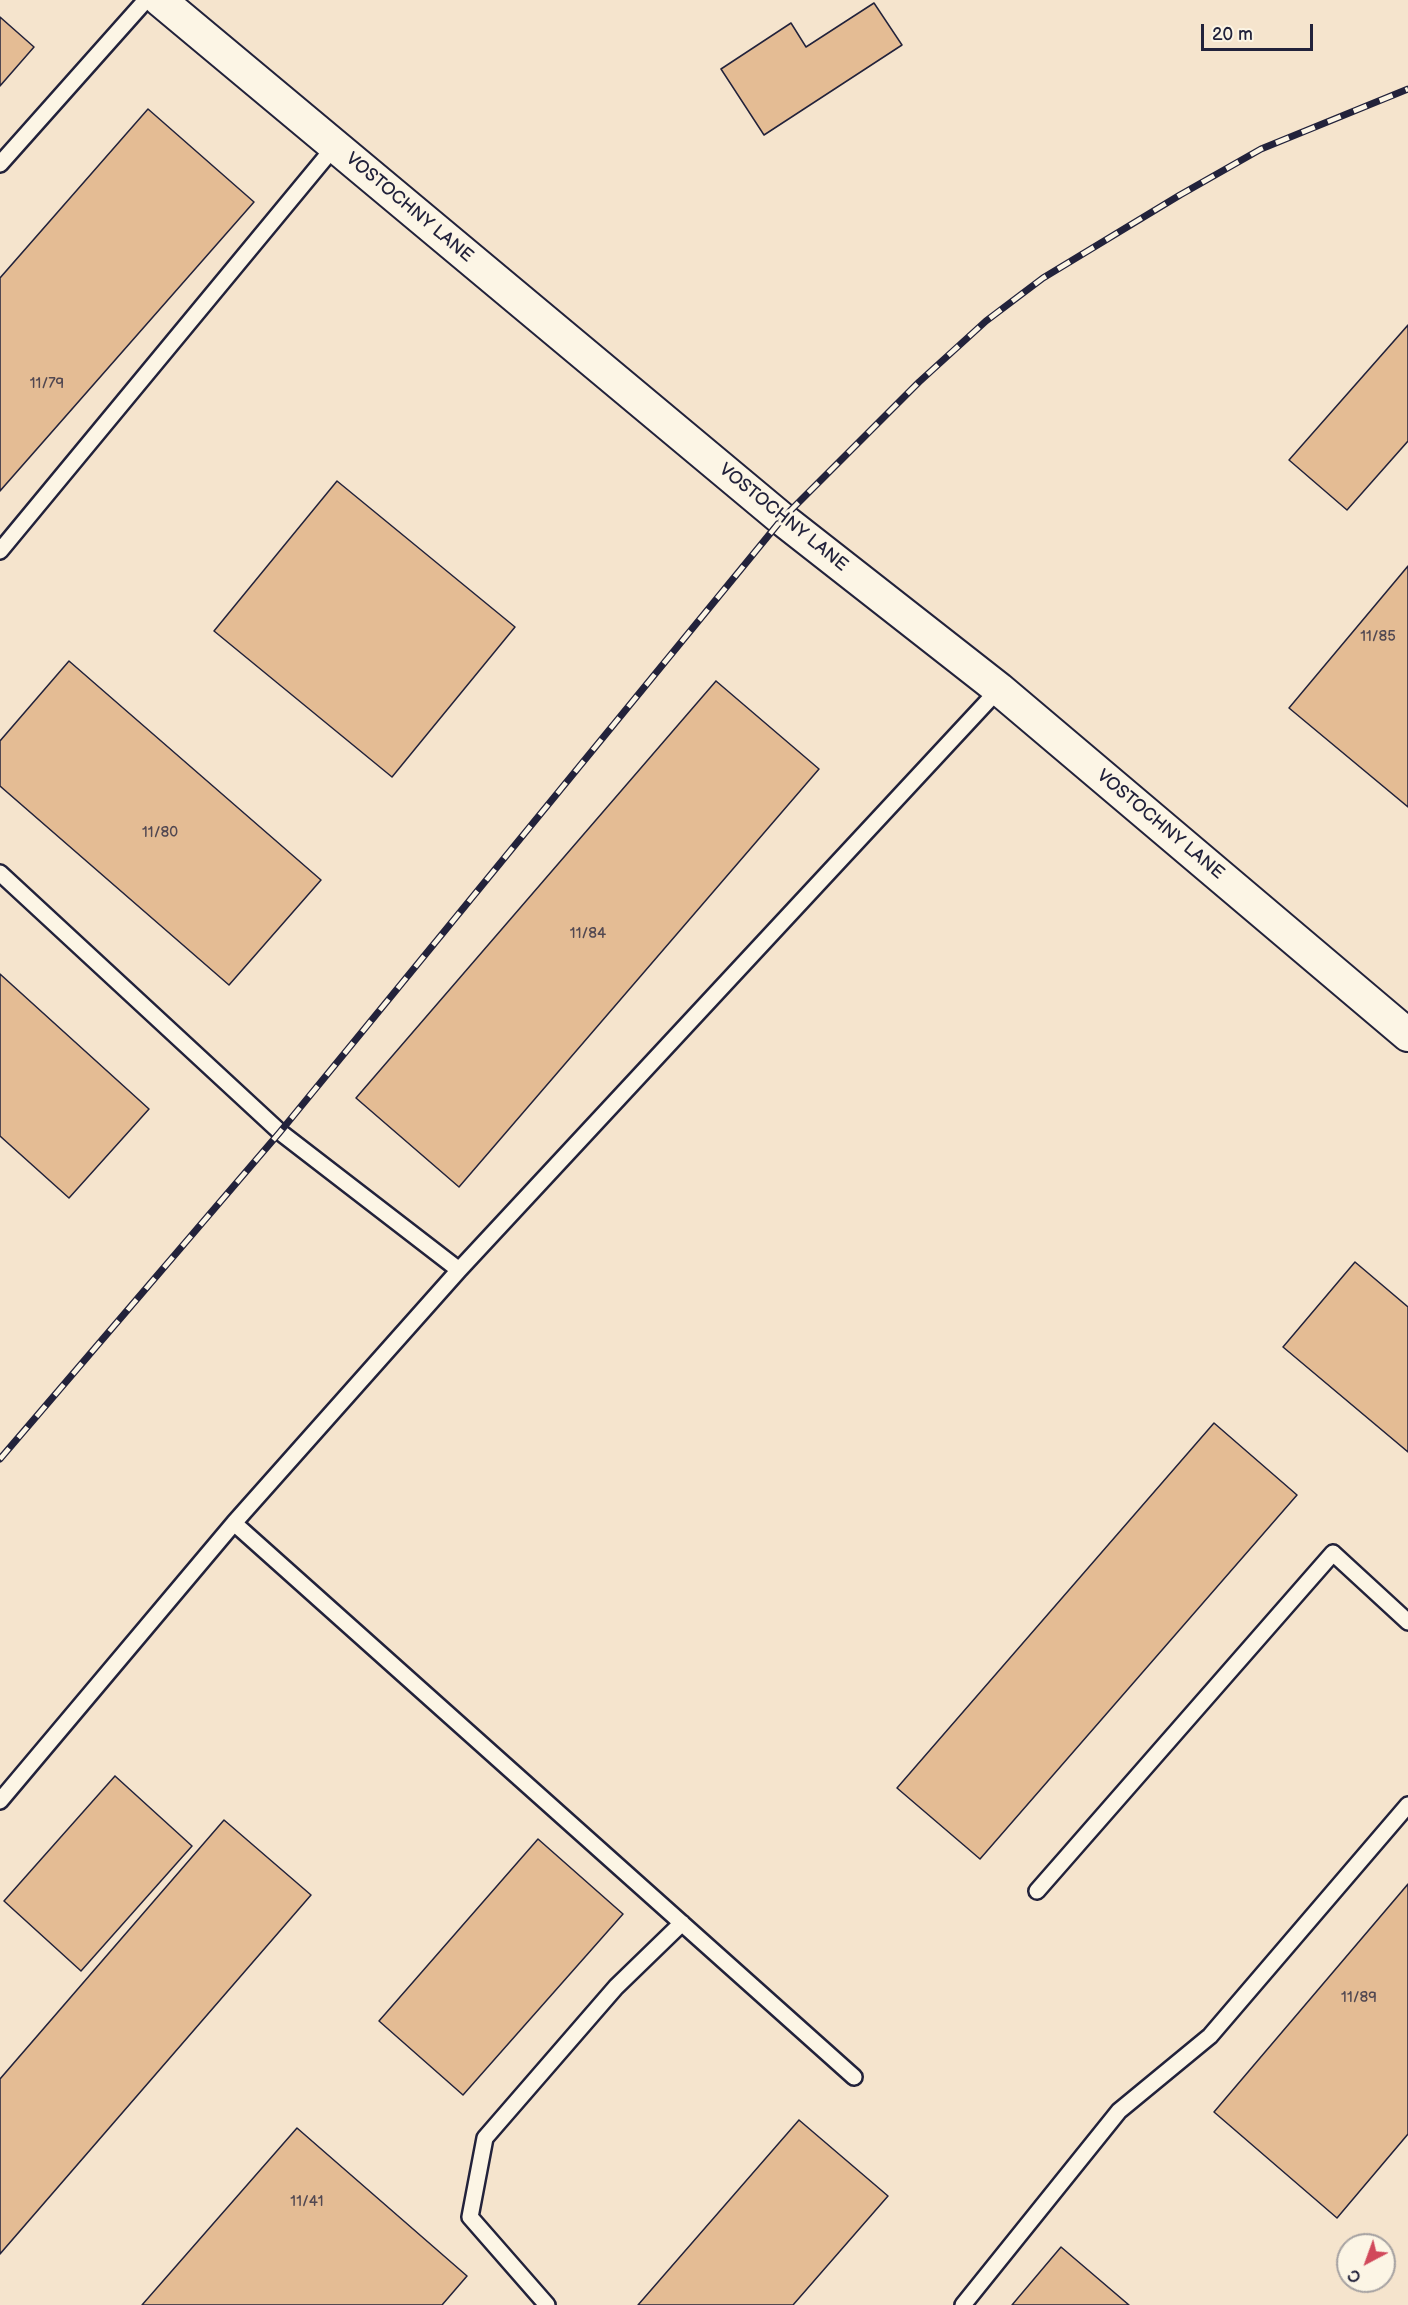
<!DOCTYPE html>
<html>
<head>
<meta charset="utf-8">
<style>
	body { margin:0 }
	#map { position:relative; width:1408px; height:2305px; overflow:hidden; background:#fcf5e5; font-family:"Balsamiq Sans",sans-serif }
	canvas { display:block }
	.north { position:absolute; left:1336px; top:2233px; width:60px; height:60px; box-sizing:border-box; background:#fcf5e5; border:2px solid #a5a1a1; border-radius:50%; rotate:221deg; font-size:16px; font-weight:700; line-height:24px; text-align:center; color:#22223b }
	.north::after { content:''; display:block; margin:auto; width:21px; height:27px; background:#d1495b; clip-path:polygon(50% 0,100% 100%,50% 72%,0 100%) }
	.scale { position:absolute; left:1201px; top:24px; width:112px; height:27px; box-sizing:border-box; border:3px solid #22223b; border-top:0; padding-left:8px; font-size:18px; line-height:21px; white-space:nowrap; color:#22223b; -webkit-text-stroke:4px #fcf5e5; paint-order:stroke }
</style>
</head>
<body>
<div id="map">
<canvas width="1408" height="2305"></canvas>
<div class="north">С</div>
<div class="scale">20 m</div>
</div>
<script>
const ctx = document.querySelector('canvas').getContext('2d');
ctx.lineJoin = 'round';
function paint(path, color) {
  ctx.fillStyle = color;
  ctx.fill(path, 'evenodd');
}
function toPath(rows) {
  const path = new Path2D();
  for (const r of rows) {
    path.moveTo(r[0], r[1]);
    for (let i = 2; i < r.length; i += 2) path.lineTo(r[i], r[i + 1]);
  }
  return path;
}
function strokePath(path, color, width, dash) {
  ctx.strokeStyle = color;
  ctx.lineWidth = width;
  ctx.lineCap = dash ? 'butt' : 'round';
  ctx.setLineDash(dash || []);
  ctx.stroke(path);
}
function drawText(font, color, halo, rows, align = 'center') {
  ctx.font = font + ' "Balsamiq Sans",sans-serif';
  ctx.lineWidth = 6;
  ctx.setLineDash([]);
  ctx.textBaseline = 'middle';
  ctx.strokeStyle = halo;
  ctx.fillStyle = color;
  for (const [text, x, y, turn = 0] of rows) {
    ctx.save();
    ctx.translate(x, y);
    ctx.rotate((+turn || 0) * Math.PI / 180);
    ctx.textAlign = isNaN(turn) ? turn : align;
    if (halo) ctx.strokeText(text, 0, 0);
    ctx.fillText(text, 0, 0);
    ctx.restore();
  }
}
const built = toPath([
	[0,0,1408,0,1408,2305,0,2305],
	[1348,2245,1384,2245,1384,2281,1348,2281]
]);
const building = toPath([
	[874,3,902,45,764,135,721,69,791,23,806,47,874,3],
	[0,17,34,47,0,86,0,17],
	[148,109,254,202,0,491,0,278,148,109],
	[1408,325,1408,441,1347,510,1289,460,1408,325],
	[337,481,515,627,392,777,214,631,337,481],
	[1408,566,1408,807,1289,708,1408,566],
	[69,661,321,880,229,985,0,786,0,741,69,661],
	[716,681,819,769,459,1187,356,1098,716,681],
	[0,974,149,1109,69,1198,0,1136,0,974],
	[1355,1262,1408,1307,1408,1452,1283,1347,1355,1262],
	[1214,1423,1297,1495,980,1859,897,1788,1214,1423],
	[115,1776,192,1846,81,1971,4,1901,115,1776],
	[224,1820,311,1895,0,2254,0,2079,224,1820],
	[538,1839,623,1914,463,2095,379,2021,538,1839],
	[1408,1884,1408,2134,1337,2218,1214,2112,1408,1884],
	[799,2120,888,2196,793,2305,638,2305,799,2120],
	[297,2128,467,2276,442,2305,142,2305,297,2128],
	[1061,2247,1129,2305,1012,2305,1061,2247]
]);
const service = toPath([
	[0,164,146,0],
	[0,551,335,146],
	[0,873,280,1132,459,1270],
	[234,1523,854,2077],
	[0,1801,234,1523,459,1270,999,689],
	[1037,1891,1333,1553,1408,1622],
	[547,2305,470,2217,485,2138,616,1987,682,1923],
	[963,2305,1119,2111,1210,2036,1408,1805]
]);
const minor = toPath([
	[160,0,782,519,999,689,1408,1035]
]);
const rail = toPath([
	[0,1459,280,1132,782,519,919,382,986,321,1043,278,1180,195,1261,149,1408,89]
]);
const numberNames = [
	["11/79",47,384],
	["11/85",1378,637],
	["11/80",160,833],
	["11/84",588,934],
	["11/89",1359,1998],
	["11/41",307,2202]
];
const streetNames = [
	["VOSTOCHNY LANE",409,208,40],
	["VOSTOCHNY LANE",783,518,39],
	["VOSTOCHNY LANE",1160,825,40]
];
paint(built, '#f5e4cd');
paint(building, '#e4bc94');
strokePath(building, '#22223b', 1.5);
strokePath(service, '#22223b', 20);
strokePath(minor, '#22223b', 36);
strokePath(service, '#fcf5e5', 15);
strokePath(minor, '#fcf5e5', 32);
strokePath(rail, '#22223b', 7);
strokePath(rail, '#fcf5e5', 4.5, [14]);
drawText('15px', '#524851', null, numberNames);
drawText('18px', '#22223b', '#fcf5e5', streetNames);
</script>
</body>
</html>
